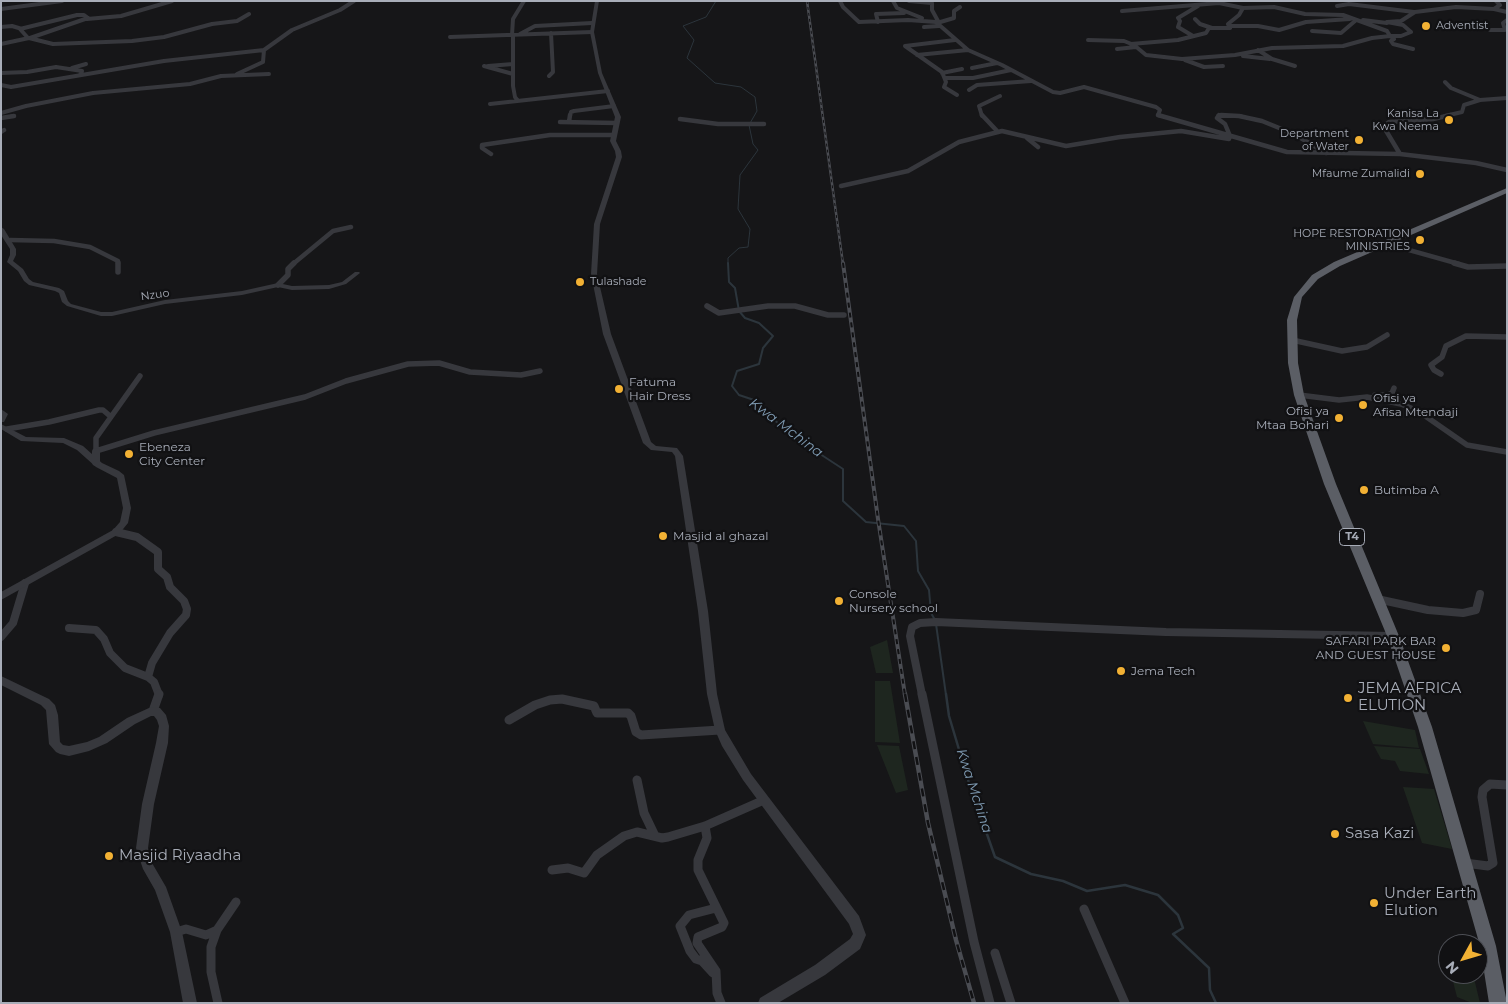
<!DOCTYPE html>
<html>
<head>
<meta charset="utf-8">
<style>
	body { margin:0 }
	#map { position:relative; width:1508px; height:1004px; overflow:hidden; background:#161618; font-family:Montserrat,sans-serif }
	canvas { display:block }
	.frame { position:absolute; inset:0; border:2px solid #a8adb8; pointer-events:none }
	.north { position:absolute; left:1438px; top:934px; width:50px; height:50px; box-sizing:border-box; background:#111113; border:1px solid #4d4f55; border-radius:50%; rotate:231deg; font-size:14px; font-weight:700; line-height:20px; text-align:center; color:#a8adb8 }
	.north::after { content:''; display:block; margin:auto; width:18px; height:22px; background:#f2b134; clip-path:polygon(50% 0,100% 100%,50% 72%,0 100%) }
</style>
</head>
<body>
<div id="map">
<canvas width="1508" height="1004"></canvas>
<div class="frame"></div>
<div class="north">N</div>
</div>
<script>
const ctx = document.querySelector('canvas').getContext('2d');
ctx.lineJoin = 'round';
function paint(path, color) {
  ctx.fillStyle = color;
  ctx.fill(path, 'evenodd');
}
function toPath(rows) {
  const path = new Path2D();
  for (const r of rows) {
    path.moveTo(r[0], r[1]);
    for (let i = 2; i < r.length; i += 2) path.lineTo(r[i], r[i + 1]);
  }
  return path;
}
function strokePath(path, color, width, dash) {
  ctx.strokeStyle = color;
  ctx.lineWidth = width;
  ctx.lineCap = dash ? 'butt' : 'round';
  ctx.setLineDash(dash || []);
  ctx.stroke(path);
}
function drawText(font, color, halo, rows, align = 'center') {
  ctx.font = font + ' Montserrat,sans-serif';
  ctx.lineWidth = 4.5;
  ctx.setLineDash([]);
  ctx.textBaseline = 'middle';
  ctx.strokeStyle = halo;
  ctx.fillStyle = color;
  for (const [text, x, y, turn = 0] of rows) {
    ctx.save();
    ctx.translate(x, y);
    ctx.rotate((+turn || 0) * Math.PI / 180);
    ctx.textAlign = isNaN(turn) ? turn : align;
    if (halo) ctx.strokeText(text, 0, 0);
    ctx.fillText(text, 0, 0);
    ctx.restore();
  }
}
const green = toPath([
	[887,640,893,673,876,673,870,647],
	[875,681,890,681,900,743,875,742],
	[1363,721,1415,730,1419,748,1373,744],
	[877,745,899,746,908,790,896,793],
	[1374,746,1420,749,1429,774,1400,771,1395,761,1381,759],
	[1403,787,1434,789,1452,849,1422,843],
	[1451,974,1473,974,1480,1003,1472,1003,1457,997]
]);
const streamFar2 = toPath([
	[716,1,706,17,683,26,694,40,687,58,715,83,741,87,755,97,757,111,749,125,753,144,758,150,740,175,738,209,750,229,748,247,739,248,728,258,728,264]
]);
const streamFar1 = toPath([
	[728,263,729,282,735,288,739,311,745,318,759,323,773,336,763,348,759,364,737,371,732,386,739,395,754,400,788,433,843,469,843,501,866,522,904,526,916,541,918,571,929,590,931,613,935,620],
	[936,624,946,695]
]);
const stream = toPath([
	[946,694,949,716,969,783,995,857,1031,874,1063,881,1087,891,1125,885,1158,895,1178,915,1183,928,1173,934,1209,968,1210,990,1216,1003]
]);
const minorFar4 = toPath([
	[840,1,843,7,859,22,908,20,936,22],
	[893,1,897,8,922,18],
	[909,1,932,3,932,10,938,21],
	[1337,6,1349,4,1414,12],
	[960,7,954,11,954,18,937,23,968,50,1002,65,1053,92,1060,93,1084,87,1156,107,1160,110,1158,115,1161,116],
	[1,9,62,1],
	[1494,9,1500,5,1496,1],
	[1122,11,1219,3,1243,8,1239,15,1228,24,1230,28,1209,28,1206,33,1178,40,1131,44],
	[87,19,121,16,172,1],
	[1195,19,1200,24,1212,28],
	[1363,20,1387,23],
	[878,22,876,14,904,13],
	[1229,26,1258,26,1279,30,1306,22,1350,19],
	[1,27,12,26,22,29],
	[924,27,939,26],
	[1490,30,1505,30,1503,23,1507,20],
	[1312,31,1341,33,1355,21],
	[520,34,535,26,592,23],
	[512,35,513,19,524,1],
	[513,35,513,86,515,97,518,101],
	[1193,36,1178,27,1180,21,1178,18,1198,6],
	[450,37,592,32],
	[28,38,20,29,77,15,84,15,88,18,30,38],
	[955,40,905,46,942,72,946,82,944,87,957,95],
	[1088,40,1124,41,1134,45,1146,55,1182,59,1235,55,1272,48,1343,46,1372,38,1390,36,1387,31,1343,15,1305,14,1274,7,1243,8],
	[1,44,29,38,53,44,132,41,164,37,212,24,237,21,249,14],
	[1117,49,1136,47],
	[1413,49,1393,44,1391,41,1394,39,1390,36,1401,36,1411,32,1403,25,1387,22,1401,21,1415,12,1456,7,1494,9,1507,12],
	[1258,50,1272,59,1295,66],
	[917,55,968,50],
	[1243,56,1270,59],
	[1185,60,1204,67,1223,66],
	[484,66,513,74],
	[488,66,513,64],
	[72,68,86,64],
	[972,68,997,63],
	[1,73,27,72,56,67,82,71,80,75],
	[942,73,962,69],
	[237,74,263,62,264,50,292,30,340,10,354,1],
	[549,76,553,72,551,33],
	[945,78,973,78,1011,70],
	[1445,82,1451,88,1480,100],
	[1,85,11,87,164,61,264,50],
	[969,90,977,85,1031,81],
	[490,104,608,91],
	[1,113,26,106,93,93,190,84,221,76,269,74],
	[12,116,14,116],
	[570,116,571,112,574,111,614,106],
	[982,116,979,106,1000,96],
	[1218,116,1241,116],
	[1445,116,1462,112,1464,105,1480,100,1507,98]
]);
const minorFar3 = toPath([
	[982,115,998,132],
	[1158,115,1287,152,1400,154,1476,163,1507,170],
	[1219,115,1217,118,1225,124,1230,136],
	[1221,115,1239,116,1262,121,1294,134,1326,153],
	[1,118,14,116],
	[680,119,718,124,764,124],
	[560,122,617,123],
	[569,122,570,115],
	[1,132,4,130],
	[1027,138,1038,147],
	[491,154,482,148,482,145,550,135,613,135],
	[1400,154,1385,129,1385,125,1389,122,1433,119,1451,115],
	[841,186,908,171,959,142,1002,131,1066,146,1120,137,1181,131,1229,139],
	[10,240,54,241,90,247,118,261,118,264],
	[1384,243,1459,264],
	[293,264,333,231,351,227]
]);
const minorFar2 = toPath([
	[118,263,118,272],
	[1454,263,1468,267,1507,266],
	[278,285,288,275,288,269,294,263],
	[707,306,719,313,768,306,795,306,828,315,844,315],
	[1292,340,1342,351,1367,347,1387,335],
	[1441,374,1434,370,1431,365,1442,357,1446,346,1466,336,1507,337],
	[1299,395,1339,400,1367,397,1401,404,1418,411,1467,445,1507,452],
	[1375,395,1388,395,1392,393,1394,388],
	[7,429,49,422,99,410,103,410,110,416],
	[96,451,154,433,305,397,346,381,408,364,439,363,470,372,521,375,540,371],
	[96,454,96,438,140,376]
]);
const minorFar1 = toPath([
	[96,452,96,462],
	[116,532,137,537,158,552,158,569,167,577,170,587,184,601,187,609,186,615,170,633,152,663,148,677],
	[1377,599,1428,610,1463,613,1476,610,1480,594],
	[69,628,96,630,104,639,110,653,125,668,148,677,154,682,159,695],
	[1,637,13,623,25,583],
	[922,695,910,636,912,627,920,623,936,622,1166,632,1393,636]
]);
const minor = toPath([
	[922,694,974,942,990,1003],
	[153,711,159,694],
	[509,720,535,705,550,700,562,699,594,706,597,713,628,713,631,716,636,732,641,735,720,730],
	[637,780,644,813,655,836],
	[705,826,707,838,698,860,698,870,724,923,722,927,698,937,697,943,716,971,717,993,721,1003],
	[1465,863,1488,866,1493,863,1482,797,1483,790,1490,784,1507,785],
	[552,870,568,868,584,873,597,855,624,836,637,832,662,838,668,837,705,826,764,800],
	[1084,909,1125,1003],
	[176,932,186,929,206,935,217,930],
	[995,953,1011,1003],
	[713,973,702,961,696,959,690,951,680,926,689,915,716,908],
	[218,1003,211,972,211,947,217,930,236,902]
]);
const tertiary = toPath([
	[595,1,599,1,594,32,602,73,621,117,616,141,621,151,622,157,600,224,597,274,611,334,651,442,656,446,677,448,683,456,708,611,717,694,725,730,751,774,859,916,866,935,860,949,825,975,778,1003,758,1003,760,998,815,965,850,939,853,934,849,924,743,780,722,746,715,730,707,694,698,611,675,456,672,452,651,450,643,443,603,334,591,274,594,224,616,157,615,151,610,141,615,117,598,73,590,32,595,1],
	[1,227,4,229,16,249,16,255,13,261,23,269,29,279,33,282,59,288,64,291,68,301,71,304,101,312,112,312,165,300,242,291,278,283,292,286,329,285,342,282,355,272,359,272,360,273,346,284,329,289,292,290,278,287,242,295,165,304,112,316,101,316,67,306,62,302,59,293,55,291,29,285,24,281,18,271,7,262,10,255,10,249,1,235,1,227],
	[1,409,8,414,4,422,1,422,1,409],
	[1,424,26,437,64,438,83,446,102,463,119,471,124,475,131,508,128,523,119,534,1,600,1,592,113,530,120,522,123,508,117,478,96,467,77,450,63,443,21,441,1,429,1,424],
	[1,676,49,699,55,705,58,715,60,742,63,745,69,746,87,742,99,737,127,718,149,708,156,707,160,708,166,715,169,726,168,743,154,804,148,848,152,863,166,887,182,932,197,1003,183,1003,170,932,155,890,143,869,136,848,142,804,156,743,159,726,157,720,154,716,151,716,135,724,107,743,89,751,69,756,60,754,56,752,49,744,46,710,41,705,1,685,1,676]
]);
const trunk = toPath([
	[1507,188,1507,193,1340,266,1318,279,1302,297,1297,320,1298,363,1304,395,1336,484,1399,636,1432,727,1496,946,1507,1003,1489,1003,1480,946,1418,727,1387,636,1324,484,1294,395,1288,363,1287,320,1294,297,1312,275,1334,262,1507,188]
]);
const railFar2 = toPath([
	[807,1,843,264]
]);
const railFar1 = toPath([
	[843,263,878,519,905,695]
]);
const rail = toPath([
	[905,694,928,823,956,940,974,1003]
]);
const markers = [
	[1426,26,5,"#f2b134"],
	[1449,120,5,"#f2b134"],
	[1359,140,5,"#f2b134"],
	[1420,174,5,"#f2b134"],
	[1420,240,5,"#f2b134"],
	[580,282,5,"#f2b134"],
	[619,389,5,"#f2b134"],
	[1363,405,5,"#f2b134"],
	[1339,418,5,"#f2b134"],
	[129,454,5,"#f2b134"],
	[1364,490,5,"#f2b134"],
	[663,536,5,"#f2b134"],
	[839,601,5,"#f2b134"],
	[1446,648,5,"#f2b134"],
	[1121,671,5,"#f2b134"],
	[1348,698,5,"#f2b134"],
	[1335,834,5,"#f2b134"],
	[109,856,5,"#f2b134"],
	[1374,903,5,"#f2b134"]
];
const farPoinames = [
	["Adventist",1436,26,"left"],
	["Kanisa La",1439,114],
	["Kwa Neema",1439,127],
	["Department",1349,134],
	["of Water",1349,147],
	["Mfaume Zumalidi",1410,174],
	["HOPE RESTORATION",1410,234],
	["MINISTRIES",1410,247],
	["Tulashade",590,282,"left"]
];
const farStreetnames = [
	["Nzuo",155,295,-8]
];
const shields = [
	[1352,537,25]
];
const shieldNames = [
	["T4",1352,537]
];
const poiNames = [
	["Fatuma",629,382],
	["Hair Dress",629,396],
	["Ofisi ya",1373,398],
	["Afisa Mtendaji",1373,412],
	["Ofisi ya",1329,411,"right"],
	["Mtaa Bohari",1329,425,"right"],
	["Ebeneza",139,447],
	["City Center",139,461],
	["Butimba A",1374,490],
	["Masjid al ghazal",673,536],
	["Console",849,594],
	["Nursery school",849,608],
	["SAFARI PARK BAR",1436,641,"right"],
	["AND GUEST HOUSE",1436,655,"right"],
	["Jema Tech",1131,671]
];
const waterNames = [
	["Kwa Mchina",786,428,37],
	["Kwa Mchina",974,791,72]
];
const nearPoinames = [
	["JEMA AFRICA",1358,689],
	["ELUTION",1358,706],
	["Sasa Kazi",1345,834],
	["Masjid Riyaadha",119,856],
	["Under Earth",1384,894],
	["Elution",1384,911]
];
paint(green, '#1e261f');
strokePath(streamFar2, '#2c353c', 1);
strokePath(streamFar1, '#2c353c', 2);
strokePath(stream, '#2c353c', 2.5);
strokePath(minorFar4, '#37383d', 4);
strokePath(minorFar3, '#37383d', 4.5);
strokePath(minorFar2, '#37383d', 5.5);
strokePath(minorFar1, '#37383d', 8);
strokePath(minor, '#37383d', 9);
paint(tertiary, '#37383d');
paint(trunk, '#5b5e65');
strokePath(railFar2, '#4a4c52', 2.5);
strokePath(railFar1, '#4a4c52', 4);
strokePath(rail, '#4a4c52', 4.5);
strokePath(railFar2, '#111113', 1, [3]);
strokePath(railFar1, '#111113', 2, [5]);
strokePath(rail, '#111113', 2.5, [8]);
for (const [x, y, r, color] of markers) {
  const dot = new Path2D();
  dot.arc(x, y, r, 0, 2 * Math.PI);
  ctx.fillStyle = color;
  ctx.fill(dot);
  strokePath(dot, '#111113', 2);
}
drawText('11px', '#a8adb8', '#111113', farPoinames, 'right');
drawText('11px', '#a8adb8', '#111113', farStreetnames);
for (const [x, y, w] of shields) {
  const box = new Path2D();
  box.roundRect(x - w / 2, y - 8.5, w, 17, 4);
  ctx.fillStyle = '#111113';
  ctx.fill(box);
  strokePath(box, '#a8adb8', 1);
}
drawText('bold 11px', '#a8adb8', null, shieldNames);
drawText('12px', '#a8adb8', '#111113', poiNames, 'left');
drawText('italic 14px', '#7f9bb3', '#111113', waterNames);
drawText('15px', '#a8adb8', '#111113', nearPoinames, 'left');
</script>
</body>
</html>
